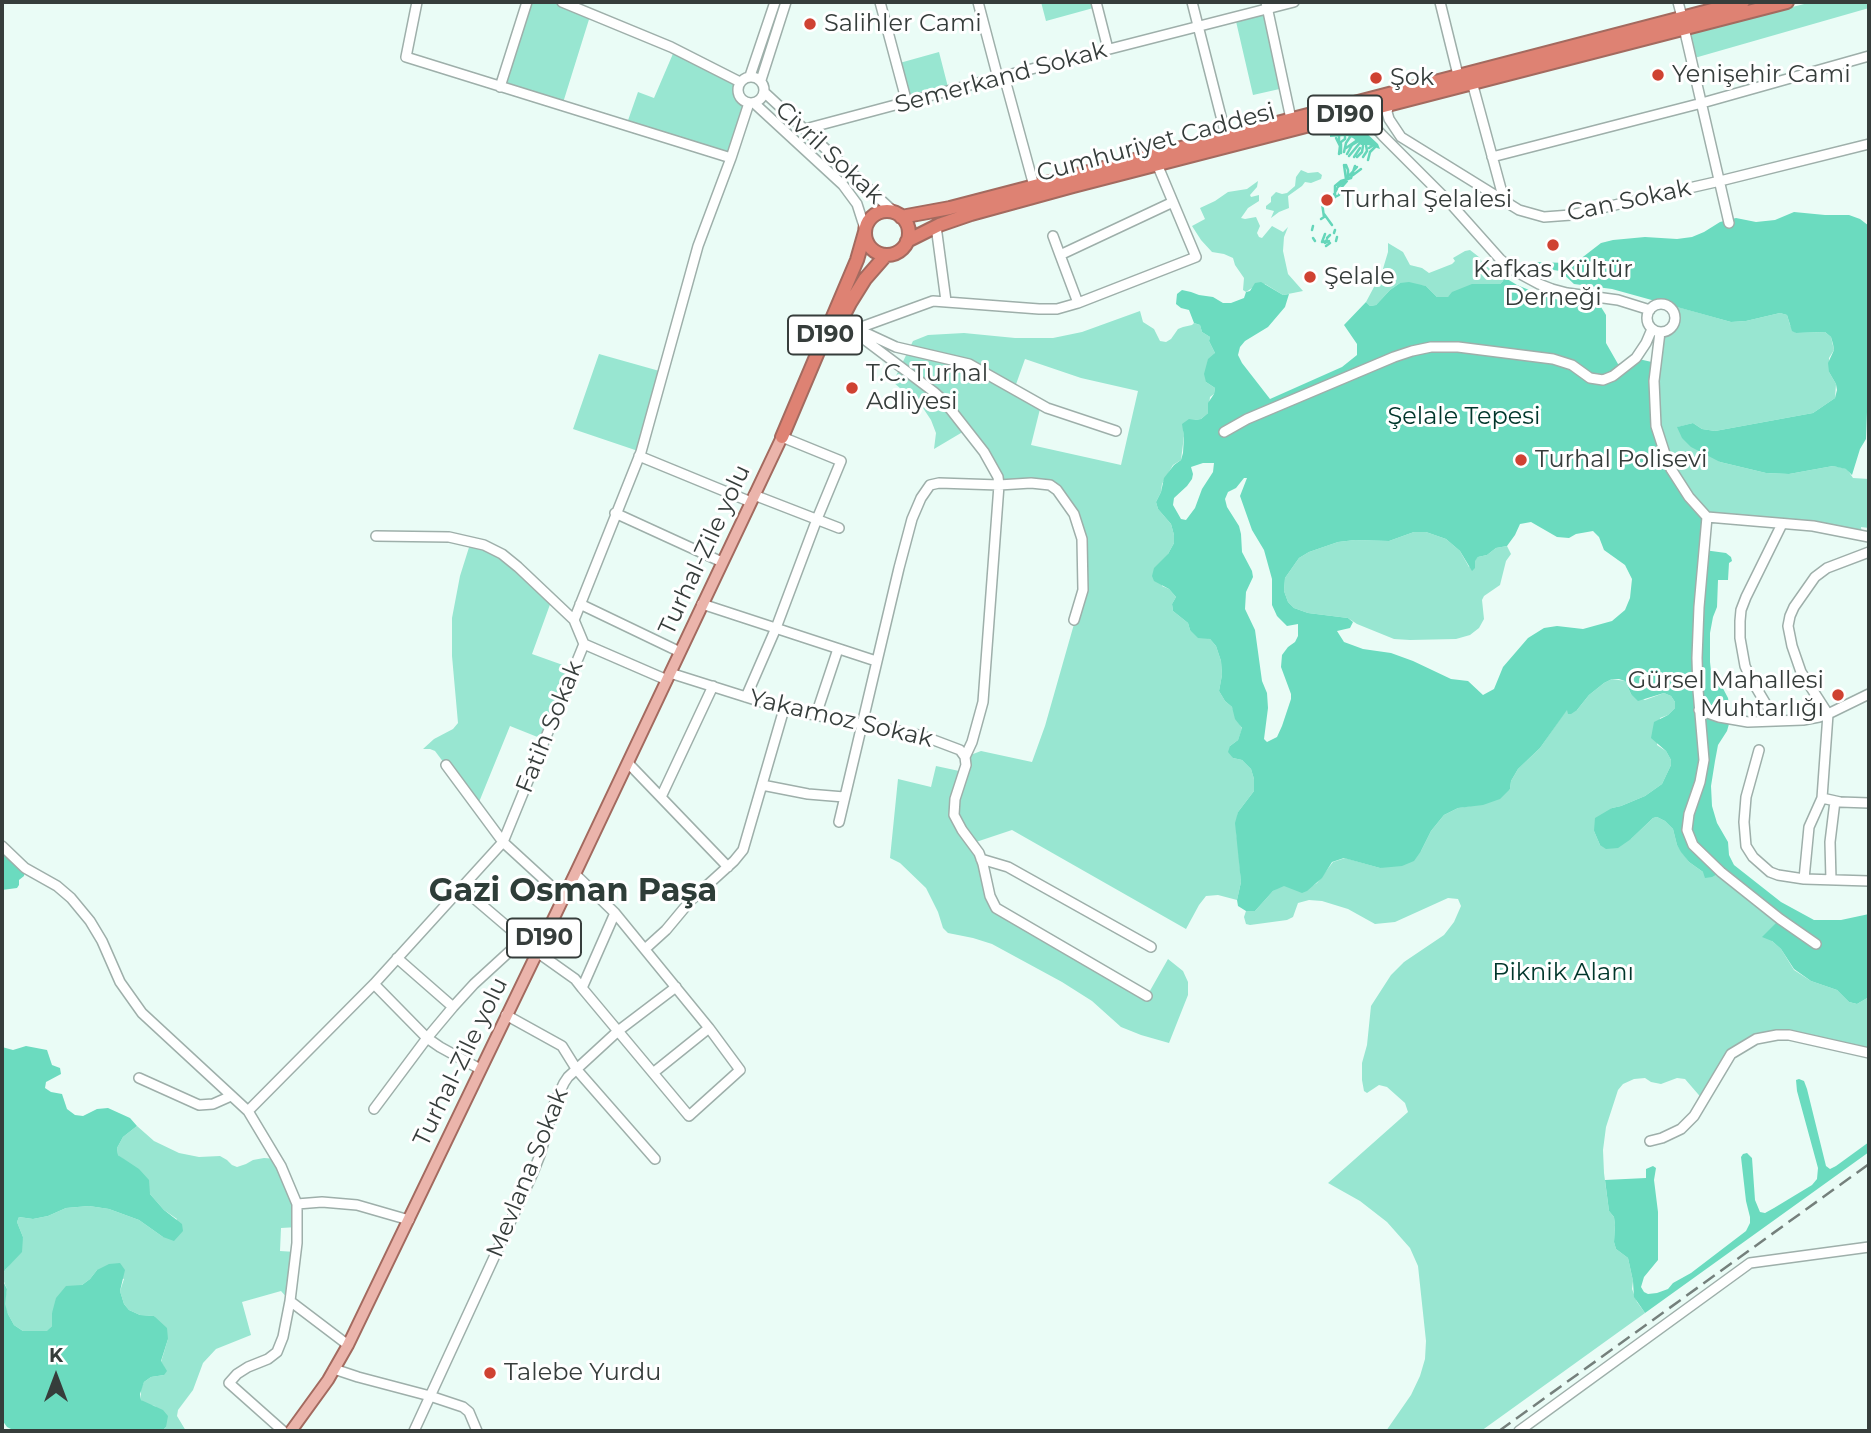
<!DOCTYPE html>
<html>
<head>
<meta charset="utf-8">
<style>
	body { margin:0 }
	#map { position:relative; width:1871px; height:1433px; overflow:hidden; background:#eafcf6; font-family:Montserrat,sans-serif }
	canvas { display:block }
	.frame { position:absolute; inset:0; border:4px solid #363d3b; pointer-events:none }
	.north { position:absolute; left:21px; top:1342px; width:70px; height:70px; -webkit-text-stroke:5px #fff; paint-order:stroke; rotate:0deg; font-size:19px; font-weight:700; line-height:28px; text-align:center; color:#363d3b }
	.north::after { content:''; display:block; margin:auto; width:24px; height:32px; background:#363d3b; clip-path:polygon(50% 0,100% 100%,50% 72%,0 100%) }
</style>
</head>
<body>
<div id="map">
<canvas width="1871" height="1433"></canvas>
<div class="frame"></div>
<div class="north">K</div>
</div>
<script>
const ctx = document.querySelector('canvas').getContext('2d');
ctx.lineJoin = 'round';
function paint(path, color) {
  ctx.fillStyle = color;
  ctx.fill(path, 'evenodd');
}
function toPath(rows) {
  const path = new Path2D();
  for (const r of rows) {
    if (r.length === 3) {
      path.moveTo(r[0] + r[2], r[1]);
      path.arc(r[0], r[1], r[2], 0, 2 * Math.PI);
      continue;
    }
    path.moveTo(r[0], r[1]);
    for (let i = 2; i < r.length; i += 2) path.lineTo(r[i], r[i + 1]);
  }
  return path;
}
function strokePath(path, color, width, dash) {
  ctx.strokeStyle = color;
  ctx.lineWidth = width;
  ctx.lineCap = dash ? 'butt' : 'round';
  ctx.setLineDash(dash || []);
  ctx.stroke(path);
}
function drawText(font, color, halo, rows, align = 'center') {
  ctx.font = font + ' Montserrat,sans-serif';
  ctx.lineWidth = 6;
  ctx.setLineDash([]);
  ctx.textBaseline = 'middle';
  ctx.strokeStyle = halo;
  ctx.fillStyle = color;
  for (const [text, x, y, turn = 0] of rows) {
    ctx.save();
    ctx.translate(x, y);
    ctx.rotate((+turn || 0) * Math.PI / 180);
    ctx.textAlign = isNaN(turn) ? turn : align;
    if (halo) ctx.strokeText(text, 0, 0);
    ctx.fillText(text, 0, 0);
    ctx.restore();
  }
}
const green = toPath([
	[527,2,562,2,591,13,562,106,500,87],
	[1041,2,1096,2,1097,7,1046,21],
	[1812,2,1869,2,1869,8,1691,59,1686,34],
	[1267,9,1284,88,1253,95,1235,17],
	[675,49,738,85,738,94,745,102,731,158,626,126,638,92,654,98],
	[939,52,949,91,907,103,896,64],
	[1301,170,1308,173,1318,172,1322,175,1321,179,1311,183,1305,182,1302,186,1288,196,1289,208,1279,212,1271,218,1274,211,1266,209,1266,206,1271,202,1271,197,1276,192,1282,194,1287,193,1295,186,1296,177],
	[1258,181,1257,187,1250,195,1251,197,1259,195,1259,201,1248,208,1241,218,1245,219,1256,217,1260,226,1257,233,1259,237,1262,238,1272,226,1283,232,1288,227,1284,237,1283,251,1288,274,1303,291,1283,295,1265,284,1252,288,1246,292,1243,290,1244,278,1235,265,1233,258,1224,254,1212,252,1201,240,1192,226,1205,219,1200,208,1215,201,1228,192,1247,189],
	[1388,243,1403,252,1410,265,1422,268,1429,273,1452,264,1455,261,1453,258,1465,251,1470,250,1479,257,1484,265,1504,277,1503,281,1500,284,1486,284,1448,297,1437,297,1426,286,1400,283,1390,290,1376,305,1370,306,1366,302,1382,272,1388,252],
	[1667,304,1731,322,1746,321,1780,313,1787,315,1790,325,1796,333,1825,332,1831,337,1834,350,1829,358,1829,372,1836,384,1835,398,1813,413,1715,431,1702,429,1693,423,1678,427,1720,462,1766,473,1789,474,1833,466,1839,467,1847,469,1853,478,1869,479,1869,528,1861,527,1862,535,1707,517,1680,483,1655,413,1664,332,1671,327,1674,320,1673,311,1666,306],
	[1140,311,1143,322,1154,329,1160,341,1166,342,1171,339,1178,329,1183,327,1192,325,1194,323,1200,325,1202,332,1210,337,1209,341,1215,353,1206,382,1215,388,1214,394,1210,397,1208,413,1201,419,1195,420,1183,431,1184,436,1181,460,1173,465,1162,484,1161,492,1156,502,1158,509,1171,524,1174,535,1174,543,1168,554,1162,586,1169,589,1176,597,1172,604,1173,611,1188,623,1190,630,1210,639,1216,646,1221,661,1222,675,1219,691,1225,701,1232,707,1242,729,1238,740,1230,746,1233,758,1242,760,1251,769,1254,779,1254,791,1238,812,1236,832,1238,844,1241,882,1237,900,1218,895,1206,896,1199,905,1186,929,1012,830,973,843,992,903,1147,996,1168,959,1183,971,1188,982,1188,995,1169,1043,1141,1035,1121,1027,1092,1001,1062,982,992,944,973,938,948,933,943,928,938,912,926,888,900,863,890,858,898,779,931,787,936,766,964,772,965,757,981,751,1032,762,1045,726,1080,603,1079,526,1050,485,999,485,966,430,934,449,936,433,931,420,923,408,893,382,913,341,928,335,964,333,1015,338,1053,338,1082,332],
	[1025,359,1081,378,1138,391,1121,465,1031,445,1041,405,1014,390],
	[599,354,663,372,641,452,573,429],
	[1414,532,1426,532,1446,539,1460,551,1469,567,1478,557,1487,555,1496,548,1507,546,1511,554,1506,561,1500,585,1484,596,1482,600,1484,619,1479,628,1470,635,1456,639,1410,640,1394,639,1357,624,1348,618,1308,613,1294,608,1288,602,1284,591,1285,578,1299,558,1309,552,1338,542,1355,540,1389,541],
	[471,541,484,545,552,599,532,654,574,669,545,740,510,726,477,807,435,751,430,749,423,749,434,739,453,729,458,723,452,656,452,618,460,576],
	[1612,679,1625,681,1631,694,1645,700,1664,693,1671,696,1675,702,1675,708,1668,715,1660,718,1657,745,1666,751,1671,760,1671,765,1662,784,1645,796,1621,806,1612,808,1594,831,1600,845,1631,839,1653,818,1657,817,1665,821,1673,829,1677,845,1689,862,1703,872,1721,872,1780,919,1772,941,1781,949,1794,970,1811,981,1837,990,1849,1002,1857,1004,1869,997,1869,1053,1777,1035,1737,1050,1704,1101,1685,1079,1677,1078,1661,1084,1651,1082,1645,1078,1634,1079,1623,1084,1618,1090,1606,1127,1603,1150,1604,1173,1609,1211,1614,1217,1615,1225,1614,1242,1616,1249,1628,1258,1633,1281,1632,1289,1637,1302,1645,1313,1481,1431,1386,1431,1411,1395,1420,1376,1425,1359,1426,1341,1418,1266,1410,1248,1387,1222,1360,1201,1328,1183,1408,1112,1405,1103,1387,1087,1379,1085,1367,1093,1364,1091,1362,1080,1362,1063,1367,1045,1371,1006,1391,975,1404,962,1444,935,1454,922,1461,906,1458,899,1448,898,1395,922,1375,924,1348,909,1322,901,1309,900,1298,903,1293,917,1287,920,1250,925,1246,924,1244,917,1246,911,1255,911,1273,891,1284,885,1302,892,1317,883,1333,862,1345,858,1380,868,1421,851,1431,831,1444,815,1458,808,1483,804,1510,789,1511,781,1518,769,1540,748,1567,709,1577,710,1589,695,1604,683],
	[137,1126,154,1141,179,1153,199,1157,220,1156,227,1160,232,1165,237,1167,246,1164,253,1160,264,1158,277,1159,290,1186,298,1227,281,1228,280,1251,296,1252,290,1301,281,1291,242,1302,251,1335,216,1349,203,1363,193,1390,178,1410,177,1416,186,1431,162,1431,166,1427,155,1406,146,1404,141,1400,141,1389,144,1382,151,1377,164,1375,164,1367,161,1362,168,1339,154,1316,140,1315,129,1310,124,1304,120,1291,124,1279,97,1270,90,1279,82,1285,52,1313,52,1326,48,1331,23,1331,14,1325,8,1314,4,1304,7,1289,2,1277,5,1270,16,1257,23,1237,17,1222,19,1217,33,1219,48,1216,66,1208,89,1206,109,1209,139,1220,163,1237,177,1219,164,1210,150,1194,128,1163,118,1155,117,1148,123,1137]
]);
const forest = toPath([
	[1794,212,1825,215,1849,215,1860,219,1869,226,1869,410,1867,412,1866,439,1860,449,1852,475,1846,469,1833,466,1789,474,1766,473,1720,462,1691,447,1682,438,1677,427,1693,423,1702,429,1715,431,1813,413,1835,398,1837,390,1836,384,1829,372,1828,363,1834,350,1833,344,1831,337,1825,332,1796,333,1792,331,1787,315,1780,313,1746,321,1731,322,1612,289,1574,284,1560,271,1533,267,1532,264,1535,262,1568,263,1579,260,1601,243,1613,240,1645,237,1677,239,1692,237,1704,232,1720,222,1736,218,1756,222,1775,220],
	[1504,277,1517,285,1546,297,1573,303,1593,304,1601,307,1606,315,1606,343,1618,364,1624,363,1630,357,1656,363,1654,398,1665,454,1707,517,1704,550,1726,553,1731,557,1732,561,1729,563,1728,580,1718,580,1717,607,1713,617,1710,633,1710,662,1711,671,1716,675,1728,698,1731,717,1727,731,1718,745,1715,761,1711,786,1712,806,1717,823,1728,842,1729,855,1734,865,1781,902,1814,920,1841,920,1869,914,1869,997,1857,1004,1849,1002,1837,990,1811,981,1794,969,1781,949,1772,941,1762,937,1779,920,1721,872,1712,877,1705,878,1703,872,1689,862,1681,852,1677,845,1673,829,1665,821,1657,817,1653,818,1631,839,1618,848,1606,849,1600,845,1594,831,1595,818,1612,808,1621,806,1645,796,1662,784,1671,765,1671,760,1666,751,1651,738,1654,722,1668,715,1675,708,1675,702,1671,696,1664,693,1638,701,1631,694,1625,681,1619,679,1612,679,1604,683,1589,695,1577,710,1571,714,1568,714,1567,710,1540,748,1518,769,1511,781,1510,789,1500,799,1483,805,1458,808,1444,815,1431,831,1421,851,1414,861,1402,866,1380,868,1344,858,1332,862,1322,878,1307,891,1302,893,1284,886,1273,891,1255,911,1246,911,1238,906,1237,900,1241,882,1235,823,1238,812,1254,791,1254,779,1251,769,1242,760,1233,758,1228,752,1230,746,1238,740,1242,728,1235,719,1232,707,1225,701,1219,691,1222,675,1221,661,1216,646,1210,639,1198,638,1190,630,1188,623,1173,611,1172,604,1176,597,1169,589,1154,581,1152,576,1154,568,1168,554,1174,543,1174,535,1171,524,1158,509,1156,502,1161,492,1164,478,1174,465,1181,460,1183,453,1184,437,1182,424,1189,419,1195,420,1201,419,1208,413,1208,403,1214,394,1215,388,1206,382,1204,374,1208,359,1215,353,1209,341,1210,337,1202,332,1200,325,1194,323,1189,310,1181,308,1176,304,1177,294,1182,290,1191,292,1199,295,1213,297,1223,303,1231,303,1244,298,1246,292,1250,291,1255,283,1261,282,1283,295,1289,294,1285,307,1268,327,1245,341,1240,347,1238,355,1242,363,1270,399,1342,367,1357,355,1357,344,1344,325,1366,302,1370,306,1376,305,1390,290,1400,283,1409,282,1426,286,1437,297,1448,297,1452,292,1472,284,1500,284,1503,281],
	[1203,463,1214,463,1213,472,1202,489,1195,508,1186,520,1181,519,1173,505,1174,498,1187,486,1192,479,1193,474,1191,467],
	[1244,478,1247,478,1240,496,1252,530,1264,550,1272,579,1272,605,1277,616,1287,626,1298,624,1298,636,1295,642,1288,647,1282,655,1281,667,1291,694,1291,699,1282,726,1277,737,1267,742,1264,739,1268,708,1267,693,1262,681,1255,630,1245,609,1246,592,1253,577,1252,571,1242,552,1241,534,1239,526,1227,507,1225,499,1228,492,1236,488],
	[1531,522,1557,537,1569,538,1576,534,1593,531,1599,537,1604,550,1625,565,1632,579,1630,598,1625,610,1612,621,1583,629,1557,626,1544,628,1528,638,1503,667,1494,689,1483,695,1468,681,1451,679,1413,661,1391,653,1363,649,1344,642,1337,631,1350,628,1353,622,1348,618,1308,613,1294,608,1288,602,1284,591,1285,578,1299,558,1309,552,1338,542,1355,540,1389,541,1414,532,1426,532,1446,539,1460,551,1472,571,1475,568,1475,561,1478,557,1487,555,1496,548,1507,546,1515,535,1520,524],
	[2,846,25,868,24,876,19,880,19,885,17,888,2,890],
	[26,1046,47,1050,52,1065,60,1068,61,1074,46,1082,45,1088,51,1092,62,1094,67,1109,75,1115,83,1116,97,1109,108,1108,130,1118,137,1126,123,1137,117,1148,118,1155,139,1169,149,1180,150,1194,164,1210,182,1224,183,1231,174,1241,163,1237,139,1220,109,1209,89,1206,66,1208,48,1216,33,1219,19,1217,17,1222,23,1237,22,1252,5,1270,2,1277,2,1047,13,1050],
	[1799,1079,1804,1081,1807,1089,1826,1166,1830,1169,1836,1166,1869,1142,1869,1152,1645,1313,1634,1297,1633,1281,1628,1258,1616,1249,1614,1242,1615,1225,1614,1217,1609,1211,1605,1180,1646,1178,1646,1169,1653,1166,1656,1168,1654,1180,1658,1212,1658,1260,1644,1277,1641,1287,1644,1292,1648,1294,1657,1293,1668,1289,1673,1283,1691,1273,1746,1231,1750,1223,1750,1217,1746,1201,1741,1157,1743,1154,1747,1153,1752,1158,1755,1200,1760,1212,1765,1213,1774,1208,1812,1185,1817,1179,1818,1168,1797,1091,1796,1080],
	[120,1263,125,1270,120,1291,124,1304,129,1310,140,1315,154,1316,167,1328,168,1339,161,1361,167,1371,164,1375,151,1377,144,1382,140,1394,141,1400,163,1410,168,1416,166,1427,162,1431,15,1431,7,1427,2,1420,2,1279,7,1289,5,1304,8,1314,14,1325,23,1331,47,1331,52,1326,52,1313,56,1298,66,1286,82,1285,90,1279,97,1270,109,1264]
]);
const water = toPath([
	[1347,126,1354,126,1362,129,1378,144,1380,149,1368,145,1361,145,1353,138,1347,136,1330,137,1330,134]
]);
const stream = toPath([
	[1336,138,1340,146,1339,154],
	[1341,142,1345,139,1345,136],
	[1339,143,1339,136],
	[1341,144,1341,153],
	[1346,148,1356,141],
	[1369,148,1372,146],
	[1344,152,1346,143,1350,137],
	[1347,154,1352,145,1357,142],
	[1349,156,1359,144],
	[1354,157,1360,148],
	[1357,157,1362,152,1363,146],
	[1363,157,1367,151,1366,145],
	[1368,160,1370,152,1375,147],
	[1344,165,1346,179],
	[1353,175,1361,169],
	[1347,178,1357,167],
	[1335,197,1339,195,1340,189,1347,181],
	[1332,198,1338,187,1348,177,1348,170,1346,165],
	[1324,214,1332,225],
	[1321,219,1324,217,1322,203,1335,197,1335,186,1341,181,1351,178,1355,166],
	[1312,230,1313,226],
	[1334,233,1335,230],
	[1313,238,1315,241],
	[1327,238,1330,235],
	[1336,241,1337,237],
	[1322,242,1325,234],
	[1324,242,1327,240],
	[1325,243,1329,241],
	[1326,246,1330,243]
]);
const minor = toPath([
	[417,2,406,57,731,158],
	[562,2,671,47,740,82],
	[880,2,907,103],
	[978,2,998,78],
	[1096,2,1108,49],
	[1192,2,1226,136],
	[1266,2,1291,119],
	[1440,2,1458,75],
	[1678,2,1682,17],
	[1684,28,1729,223],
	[750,76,775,2],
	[1004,76,1034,186],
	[751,90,13],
	[761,80,786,2],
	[1472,82,1504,200],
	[500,87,527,2],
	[764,92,895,213],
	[754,103,843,185,857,204,865,229],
	[1389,104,1387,112,1389,119,1401,137,1519,210,1544,217,1571,215,1720,181,1869,144],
	[1360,111,1383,136,1451,204,1500,259,1513,270,1539,284,1552,289,1567,293,1618,300,1650,310],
	[805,129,1004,76,1294,2],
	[1492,157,1702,103,1869,56],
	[936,226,946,301],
	[1053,236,1060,255],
	[1078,303,1060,255,1173,202],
	[1661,318,14],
	[840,321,896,347,969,364,1047,408,1116,431],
	[1660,332,1654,381,1656,426,1665,454,1671,469,1689,497,1707,517,1813,526,1869,537],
	[1224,432,1247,419,1394,357,1412,351,1431,347,1458,347,1553,359,1572,365,1590,378,1603,380,1613,376,1636,358,1646,343,1652,329],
	[639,456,751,502],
	[754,495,839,528],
	[615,513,722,562],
	[1707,517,1699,607,1697,658,1698,690,1704,760,1700,782,1689,814,1687,830,1693,845,1721,872,1780,919,1816,944],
	[376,536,449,537,484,545,502,554,518,567,574,620],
	[1869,552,1827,568,1815,577,1794,607,1790,616,1788,626,1792,646,1801,672,1828,714,1822,798,1809,827,1804,879,1869,881],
	[580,604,680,652],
	[702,604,876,661],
	[584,644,667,680],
	[670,673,784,709,923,736,960,750,965,757,966,765,955,799,954,815,962,830,979,853,983,864,990,896,996,908,1147,996],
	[746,697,776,628,817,519,841,461,782,437],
	[1699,710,1719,717,1748,722,1803,720,1819,717,1828,714,1869,694],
	[816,715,838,649],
	[1776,721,1751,679,1745,666,1740,638,1740,621,1741,610,1746,597,1782,524],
	[1759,750,1746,797,1744,822,1746,846,1753,857,1770,872,1778,875,1804,879],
	[965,757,972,742,983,702,999,485,998,477,984,452,944,401,934,392,865,340,856,329,933,301,1039,309,1057,309,1078,303,1196,257,1157,164],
	[628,763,728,867],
	[446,765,503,842,563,897],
	[762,785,808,794,844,797],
	[661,797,713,686],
	[1822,798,1840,802,1869,803],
	[839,822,899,568,912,519,921,498,930,485,939,483,999,485,1031,483,1050,485,1057,490,1074,514,1082,539,1083,590,1074,620],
	[2,846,25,868,57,886,71,898,90,921,102,941,120,982,142,1013,248,1111,281,1166,297,1204,297,1243,290,1301,348,1345],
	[981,859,1008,867,1151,947],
	[575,874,615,913,709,1028,740,1070,689,1116,582,988,615,913],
	[1831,880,1830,842,1835,801],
	[462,888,537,952,575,979,582,988],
	[645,949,666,930,691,900,734,861,743,850,784,709],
	[397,958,453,1007],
	[374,984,427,1038,440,1047,480,1069],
	[506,1015,562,1046,577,1070,655,1159],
	[653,1073,709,1028],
	[139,1078,199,1105,213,1104,231,1096],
	[374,1109,427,1038,453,1007,474,984,522,940],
	[248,1111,374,984,503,842,584,644,574,620,641,452,698,246,731,158,749,103],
	[1650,1141,1662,1138,1681,1129,1694,1116,1731,1054,1756,1039,1777,1035,1789,1035,1869,1053],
	[297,1204,322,1202,357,1205,409,1220],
	[334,1369,358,1377,430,1396,463,1407,469,1412,477,1431],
	[283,1431,229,1383,237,1374,248,1367,268,1359,277,1352,283,1337,290,1301],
	[414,1431,532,1175,540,1155,555,1102,564,1083,568,1077,618,1031,676,987],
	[1519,1431,1750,1263,1869,1247]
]);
const major = toPath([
	[291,1431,328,1380,348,1345,575,874,782,437]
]);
const highway = toPath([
	[887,233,22],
	[901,217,950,208,1743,2],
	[907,241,939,225,971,214,1073,186,1787,2],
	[836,330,850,303,865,279,886,255],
	[782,437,857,260,865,232]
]);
const rail = toPath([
	[1499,1431,1869,1164]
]);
const markers = [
	[810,24,7,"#cf4232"],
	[1658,75,7,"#cf4232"],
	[1376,78,7,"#cf4232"],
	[1327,200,7,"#cf4232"],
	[1553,245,7,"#cf4232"],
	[1310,277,7,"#cf4232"],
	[852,388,7,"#cf4232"],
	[1521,460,7,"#cf4232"],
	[1838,695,7,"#cf4232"],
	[490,1373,7,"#cf4232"]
];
const shields = [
	[1345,115,74],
	[825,335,74],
	[544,938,74]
];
const shieldNames = [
	["D190",1345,115],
	["D190",825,335],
	["D190",544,938]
];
const poiNames = [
	["Salihler Cami",824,24],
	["Yenişehir Cami",1672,75],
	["Şok",1390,78],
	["Turhal Şelalesi",1341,200],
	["Kafkas Kültür",1553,270,"center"],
	["Derneği",1553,298,"center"],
	["Şelale",1324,277],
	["T.C. Turhal",866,374],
	["Adliyesi",866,402],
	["Turhal Polisevi",1535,460],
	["Gürsel Mahallesi",1824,681,"right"],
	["Muhtarlığı",1824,709,"right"],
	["Talebe Yurdu",504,1373]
];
const streetNames = [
	["Semerkand Sokak",1001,78,-15],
	["Cumhuriyet Caddesi",1156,143,-15],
	["Civril Sokak",829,153,43],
	["Can Sokak",1629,201,-12],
	["Turhal-Zile yolu",705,550,-65],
	["Yakamoz Sokak",841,719,13],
	["Fatih Sokak",550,727,-68],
	["Turhal-Zile yolu",461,1062,-64],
	["Mevlana Sokak",528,1173,-68]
];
const parkNames = [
	["Şelale Tepesi",1464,417],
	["Piknik Alanı",1563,973]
];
const districtNames = [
	["Gazi Osman Paşa",573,892]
];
paint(green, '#98e6d1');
paint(forest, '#6bdbbf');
paint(water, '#65d6ba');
strokePath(stream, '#65d6ba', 2.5);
strokePath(minor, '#9eafaa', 12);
strokePath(major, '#a36a5f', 14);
strokePath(highway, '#a36a5f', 16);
strokePath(minor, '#fff', 9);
strokePath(major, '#ebb4ab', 10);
strokePath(highway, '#de8273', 12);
strokePath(rail, '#75807c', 2.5, [14, 7]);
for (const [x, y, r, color] of markers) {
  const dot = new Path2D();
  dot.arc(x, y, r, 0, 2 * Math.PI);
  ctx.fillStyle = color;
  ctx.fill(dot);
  strokePath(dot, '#fff', 2.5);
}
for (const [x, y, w] of shields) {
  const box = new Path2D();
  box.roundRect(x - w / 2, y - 19.5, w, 39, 5);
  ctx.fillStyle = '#fff';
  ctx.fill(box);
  strokePath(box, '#363d3b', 2);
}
drawText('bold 23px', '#363d3b', null, shieldNames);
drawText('24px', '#363d3b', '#fff', poiNames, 'left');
drawText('24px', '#363d3b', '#fff', streetNames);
drawText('24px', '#00362b', '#fff', parkNames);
drawText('bold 32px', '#2e3d38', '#fff', districtNames);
</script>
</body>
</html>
